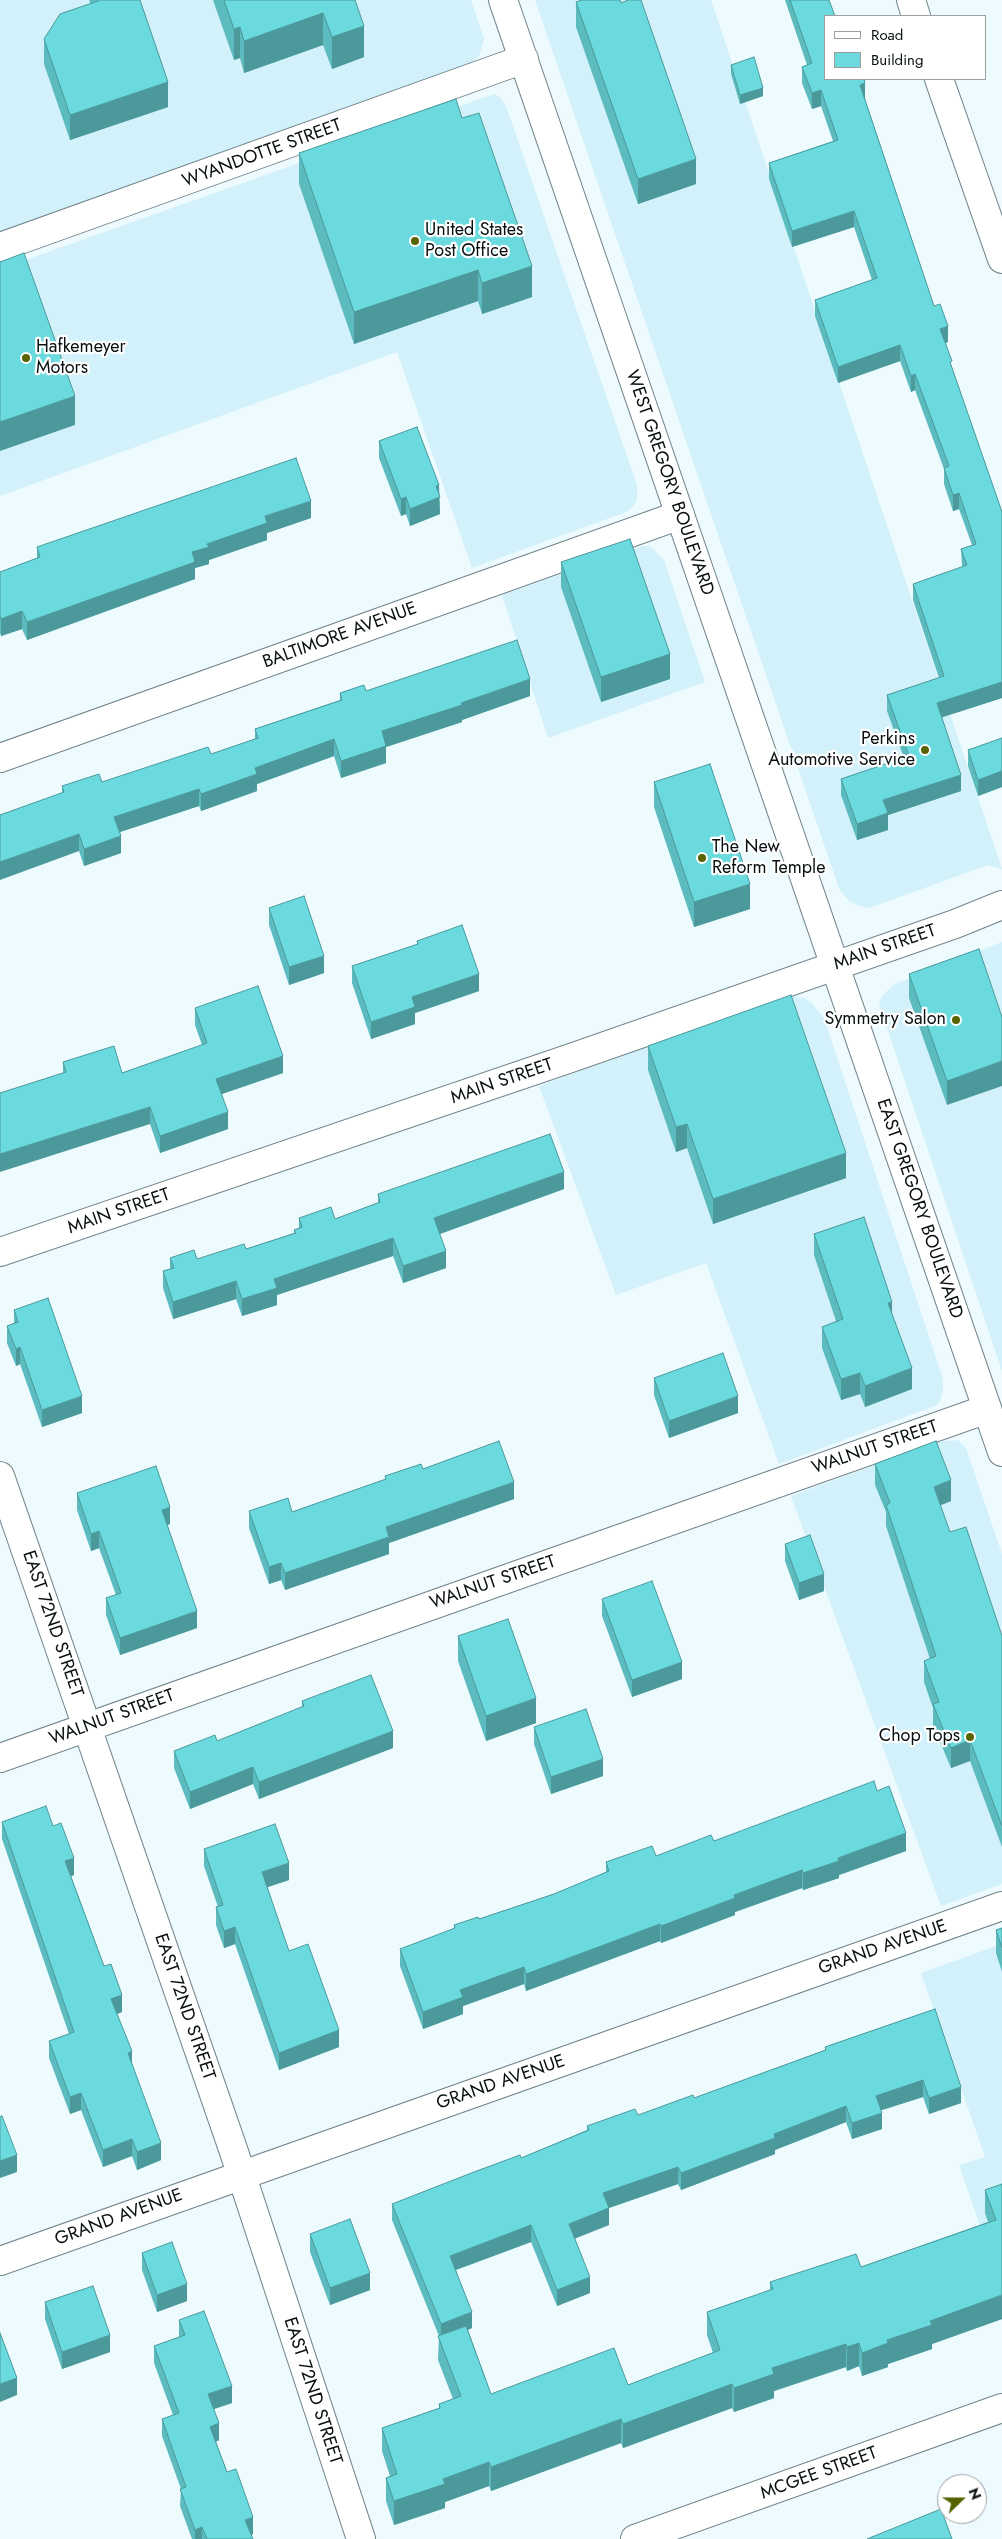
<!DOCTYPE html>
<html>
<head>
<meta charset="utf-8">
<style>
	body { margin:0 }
	#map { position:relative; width:1002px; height:2539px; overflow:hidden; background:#edfafe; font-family:Jost,sans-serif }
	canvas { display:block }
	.legend { position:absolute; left:824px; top:15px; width:162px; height:65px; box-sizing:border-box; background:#fff; border:1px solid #9c9fa0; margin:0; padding:6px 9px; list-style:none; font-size:15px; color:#080f11 }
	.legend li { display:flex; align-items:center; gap:10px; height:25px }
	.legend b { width:25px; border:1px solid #9c9fa0 }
	.north { position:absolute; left:937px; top:2474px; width:50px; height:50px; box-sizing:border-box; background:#fff; border:1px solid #9c9fa0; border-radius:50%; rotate:68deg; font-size:14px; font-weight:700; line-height:20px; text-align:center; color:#080f11 }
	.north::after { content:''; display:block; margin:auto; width:18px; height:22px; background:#576201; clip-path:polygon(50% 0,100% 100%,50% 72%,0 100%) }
</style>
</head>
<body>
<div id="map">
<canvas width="1002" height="2539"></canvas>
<ul class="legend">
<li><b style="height:6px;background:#fff"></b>Road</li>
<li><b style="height:14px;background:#6bdade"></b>Building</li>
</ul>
<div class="north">N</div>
</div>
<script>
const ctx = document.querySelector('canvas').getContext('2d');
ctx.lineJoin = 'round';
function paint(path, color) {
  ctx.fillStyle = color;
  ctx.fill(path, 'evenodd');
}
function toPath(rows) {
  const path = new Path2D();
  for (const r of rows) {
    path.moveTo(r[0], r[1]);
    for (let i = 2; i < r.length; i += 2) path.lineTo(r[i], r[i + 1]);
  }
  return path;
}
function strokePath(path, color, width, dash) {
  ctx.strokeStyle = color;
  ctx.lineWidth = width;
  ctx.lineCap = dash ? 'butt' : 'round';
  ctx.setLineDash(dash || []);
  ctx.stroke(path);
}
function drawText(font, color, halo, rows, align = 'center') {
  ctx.font = font + ' Jost,sans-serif';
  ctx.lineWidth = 4.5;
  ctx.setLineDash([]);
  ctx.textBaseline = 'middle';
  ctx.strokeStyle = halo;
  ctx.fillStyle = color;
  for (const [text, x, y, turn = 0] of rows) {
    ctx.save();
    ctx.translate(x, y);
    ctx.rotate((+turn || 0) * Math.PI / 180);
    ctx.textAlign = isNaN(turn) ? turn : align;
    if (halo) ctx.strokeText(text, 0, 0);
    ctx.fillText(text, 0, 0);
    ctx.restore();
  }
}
const built = toPath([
	[0,0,471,0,484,39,479,56,471,63,0,231],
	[535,0,711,0,1002,869,988,865,872,907,866,908,850,902,840,891],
	[494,94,501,98,507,109,637,485,637,501,629,511,472,568,397,352,0,496,0,269],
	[642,546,650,546,664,560,705,682,548,738,502,595],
	[1002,942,1002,1371,879,1004,881,997,893,985],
	[788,995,804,998,812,1003,824,1018,943,1379,943,1390,941,1399,937,1405,779,1464,706,1263,616,1295,539,1086],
	[958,1440,966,1448,1002,1554,1002,1884,941,1906,791,1496,937,1442],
	[1002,1944,1002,2289,959,2165,985,2157,921,1973]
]);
const minor = toPath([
	[911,0,916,16],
	[939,79,1002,259],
	[0,247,524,59],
	[0,758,680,515],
	[0,1252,568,1059,955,924,1002,905],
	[0,1476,233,2149,361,2539],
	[0,1758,987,1409],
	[0,2261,1002,1906],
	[635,2539,1002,2408]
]);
const secondary = toPath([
	[503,0,1002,1452]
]);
const wall = toPath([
	[89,0,140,0,168,107,70,140,44,64,44,39,91,4],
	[213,0,355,0,364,57,332,69,323,45,244,73,240,58,234,60],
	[785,0,829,0,826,16,865,99,934,306,948,342,946,343,952,369,1002,512,1002,698,942,717,961,791,888,815,888,830,857,840,841,795,841,779,904,758,887,711,887,695,939,678,913,600,913,584,962,567,961,549,972,545,959,509,953,511,944,484,944,469,915,390,911,392,900,361,838,383,815,316,815,300,872,280,854,227,792,247,769,179,769,163,833,141,821,106,812,109,802,83,802,67,807,65],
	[576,2,696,184,638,204,576,27],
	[731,65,763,96,740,104,731,74],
	[462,118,532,297,482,314,478,301,354,344,299,184,299,153],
	[379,441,439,495,440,514,410,526,406,514,401,516,379,458],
	[311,518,267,533,267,540,209,560,209,564,195,568,195,579,27,640,22,629,1,636,0,633,0,572,37,558,37,547],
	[561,562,670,679,601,702,561,587],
	[366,691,530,696,462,720,462,722,386,747,386,763,341,778,334,756,257,784,257,791,201,811,199,806,120,832,121,853,84,866,79,851,62,793,62,786,102,782,211,754,255,739,255,729,340,700,340,693],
	[1002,738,1002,787,978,796,968,766,968,750],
	[654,782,750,909,694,927,654,807],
	[269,908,324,973,289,985,269,925],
	[417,941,479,991,415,1013,415,1024,371,1039,352,983,352,966,417,945],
	[979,949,947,1105,909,998,909,974],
	[195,1008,283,1073,222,1094,228,1129,160,1153,150,1124,63,1073,63,1062,122,1073,202,1045,195,1025],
	[648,1046,846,1178,713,1224,687,1148,676,1152,648,1070],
	[564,1189,440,1234,446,1268,403,1283,393,1256,277,1295,277,1305,242,1316,236,1299,173,1319,163,1288,163,1271,170,1269,170,1258,197,1259,246,1249,294,1233,294,1230,299,1228,299,1218,335,1219,378,1203,378,1194],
	[814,1234,892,1315,912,1389,865,1407,860,1394,841,1400,822,1348,822,1327,836,1321,814,1255],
	[14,1310,82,1413,42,1427,20,1364,16,1366,7,1343,7,1326,14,1323],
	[654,1378,738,1413,669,1438,654,1395],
	[875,1464,951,1501,940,1505,950,1532,1002,1636,1002,1847,970,1761,951,1768,933,1725,933,1708,924,1682,924,1661,930,1659,886,1526,886,1512,875,1485],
	[423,1469,514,1499,389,1543,389,1554,285,1590,281,1580,269,1584,249,1528,249,1511,292,1512,385,1480,385,1476],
	[77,1493,170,1524,167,1525,197,1628,120,1655,106,1615,106,1598,116,1595,99,1548,91,1551,77,1510],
	[785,1544,824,1591,799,1600,785,1561],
	[602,1599,682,1679,632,1697,602,1616],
	[458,1636,536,1723,486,1741,458,1661],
	[302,1701,393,1748,259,1799,253,1784,190,1809,174,1768,174,1751,217,1741,302,1707],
	[534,1727,603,1776,551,1794,534,1744],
	[877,1791,906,1851,839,1875,839,1878,803,1890,802,1888,735,1912,735,1915,661,1943,660,1941,526,1991,524,1984,463,2006,463,2014,423,2029,400,1966,400,1949,454,1929,454,1925,479,1919,554,1894,606,1872,606,1862,656,1856,714,1841],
	[2,1822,53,1826,74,1875,71,1876,104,1966,122,2012,117,2014,161,2160,137,2170,132,2156,103,2167,81,2110,70,2114,49,2058,49,2041,69,2034,2,1839],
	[204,1849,289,1880,267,1887,289,1951,339,2047,279,2070,235,1944,224,1948,216,1925,216,1907,218,1907,204,1866],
	[1002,1928,1002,1972,996,1953,996,1930],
	[935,2009,961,2103,929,2114,923,2097,881,2110,882,2129,852,2139,846,2122,775,2150,775,2154,681,2190,678,2184,609,2208,609,2225,575,2238,590,2293,557,2306,531,2242,456,2270,472,2328,468,2330,491,2394,628,2385,713,2353,707,2335,707,2312,770,2290,770,2282,861,2267,988,2222,985,2213,985,2190,1002,2184,1002,2319,932,2344,932,2349,888,2364,888,2367,862,2376,859,2366,847,2371,846,2367,774,2391,774,2398,734,2412,732,2408,623,2448,621,2443,491,2491,489,2486,445,2502,445,2508,394,2525,386,2501,386,2478,390,2476,382,2451,382,2428,439,2408,439,2404,453,2399,438,2360,439,2336,392,2220,392,2204,521,2158,587,2130,587,2126,638,2115,694,2098,825,2050,825,2047],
	[310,2234,370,2290,330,2305,310,2252],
	[142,2253,187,2301,157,2312,142,2270],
	[45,2302,110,2352,62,2369,45,2319],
	[179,2320,232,2403,214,2409,219,2440,216,2442,227,2472,253,2534,251,2535,253,2539,192,2539,180,2506,181,2489,162,2436,162,2419,173,2415,154,2363,154,2346,179,2337]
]);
const shadedWall = toPath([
	[323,13,323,45,244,73,244,41],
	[364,26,364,57,332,69,332,37],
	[240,27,240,58,234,60,234,29],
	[168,82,168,107,70,140,70,115],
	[865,83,865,99,860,101,860,85],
	[763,88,763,96,740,104,740,95],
	[821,90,821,106,812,109,812,93],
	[696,159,696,184,638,204,638,179],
	[854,211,854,227,792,247,792,231],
	[532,266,532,297,482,314,482,283],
	[478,270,478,301,354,344,354,312],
	[948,326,948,342,940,345,940,329],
	[900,345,900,361,838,383,838,367],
	[915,374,915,390,911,392,911,376],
	[75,396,75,425,0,451,0,422],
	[439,485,440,514,410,526,410,509,436,486],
	[959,493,959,509,953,511,953,495],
	[406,497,406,514,401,516,401,499],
	[311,501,311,518,267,533,267,540,209,560,209,564,195,568,195,579,27,640,27,622,192,552,207,544,265,516],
	[22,611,22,629,1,636,1,619],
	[670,654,670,679,601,702,601,677],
	[530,679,530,696,462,720,462,722,386,747,386,763,341,778,341,761,382,731],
	[1002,682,1002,698,937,719,937,703],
	[334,739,334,756,257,784,257,791,201,811,201,794,255,768],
	[1002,771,1002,787,978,796,978,780],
	[961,775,961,791,888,815,888,830,857,840,857,824,883,800],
	[199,789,199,806,114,834,114,817],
	[79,834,79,851,0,880,0,862],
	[121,836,121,853,84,866,84,849],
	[750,884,750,909,694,927,694,902],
	[324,956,324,973,289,985,289,967],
	[479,974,479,991,415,1013,415,1024,371,1039,371,1022,412,997],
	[283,1056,283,1073,216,1096,216,1079],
	[1002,1061,1002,1086,947,1105,947,1081],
	[150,1107,150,1124,0,1172,0,1154],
	[228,1112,228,1129,160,1153,160,1136],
	[687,1124,687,1148,676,1152,676,1127],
	[846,1153,846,1178,713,1224,713,1199],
	[564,1172,564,1189,434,1236,434,1218],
	[393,1238,393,1256,277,1295,277,1305,242,1316,242,1299,274,1279],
	[446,1251,446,1268,403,1283,403,1266],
	[236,1281,236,1299,173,1319,173,1302],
	[892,1302,892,1323,888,1303],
	[20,1347,20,1364,16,1366,16,1349],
	[912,1368,912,1389,865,1407,865,1386],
	[860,1373,860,1394,841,1400,841,1379],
	[82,1396,82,1413,42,1427,42,1410],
	[738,1396,738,1413,669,1438,669,1421],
	[951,1480,951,1501,934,1508,934,1487],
	[514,1482,514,1499,389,1543,389,1554,285,1590,285,1573,386,1527],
	[170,1507,170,1524,162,1527,162,1510],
	[99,1531,99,1548,91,1551,91,1534],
	[281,1563,281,1580,269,1584,269,1567],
	[824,1574,824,1591,799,1600,799,1583],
	[197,1611,197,1628,120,1655,120,1638],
	[682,1662,682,1679,632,1697,632,1680],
	[536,1698,536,1723,486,1741,486,1716],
	[393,1731,393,1748,259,1799,259,1782],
	[970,1740,970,1761,951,1768,951,1748],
	[603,1759,603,1776,551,1794,551,1777],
	[253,1767,253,1784,190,1809,190,1792],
	[906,1833,906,1851,839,1875,839,1878,803,1890,803,1873,838,1858],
	[74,1858,74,1875,65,1878,65,1861],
	[289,1863,289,1880,262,1889,262,1872],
	[802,1870,802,1888,735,1912,735,1915,661,1943,661,1926,734,1895],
	[660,1924,660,1941,526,1991,526,1974],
	[235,1927,235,1944,224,1948,224,1931],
	[524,1967,524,1984,463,2006,463,2014,423,2029,423,2012,460,1990],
	[122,1995,122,2012,111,2016,111,1999],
	[339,2030,339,2047,279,2070,279,2053],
	[132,2051,132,2068,128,2053],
	[923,2080,923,2097,876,2112,876,2096],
	[961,2087,961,2103,929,2114,929,2098],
	[81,2093,81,2110,70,2114,70,2097],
	[846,2106,846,2122,775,2150,775,2154,681,2190,681,2173,774,2134],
	[882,2113,882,2129,852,2139,852,2123],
	[132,2139,132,2156,103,2167,103,2150],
	[161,2143,161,2160,137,2170,137,2152],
	[17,2155,17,2172,0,2178,0,2161],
	[678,2167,678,2184,603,2210,603,2193],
	[609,2208,609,2225,569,2241,569,2224],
	[531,2225,531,2242,450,2272,450,2256],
	[370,2273,370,2290,330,2305,330,2288],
	[590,2277,590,2293,557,2306,557,2290],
	[187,2284,187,2301,157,2312,157,2295],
	[1002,2295,1002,2319,932,2344,932,2349,888,2364,888,2367,862,2376,862,2353,930,2321],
	[472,2312,472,2328,441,2341,441,2324],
	[110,2335,110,2352,62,2369,62,2352],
	[859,2343,859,2366,847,2371,847,2347],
	[846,2344,846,2367,774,2391,774,2398,734,2412,734,2388,772,2368],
	[17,2378,17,2395,0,2402,0,2384],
	[732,2384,732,2408,623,2448,623,2424],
	[232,2386,232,2403,208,2411,208,2394],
	[621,2419,621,2443,491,2491,491,2467],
	[219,2423,219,2440,210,2444,210,2427],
	[489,2462,489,2486,445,2502,445,2508,394,2525,394,2501,443,2479],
	[253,2517,253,2534,245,2537,245,2520],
	[202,2527,202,2539,195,2539,195,2530]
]);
const building = toPath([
	[98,0,140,0,168,82,70,115,44,39,60,14,98,1,98,0],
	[224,0,355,0,364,26,332,37,323,13,244,41,240,27,234,29,224,0],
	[582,0,620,0,621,3,628,0,641,0,696,159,638,179,576,2,582,0],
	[790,0,829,0,835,16,826,16,826,79,864,79,865,83,860,85,934,306,940,304,948,326,940,329,952,361,950,362,1002,512,1002,682,937,703,961,775,883,800,888,813,857,824,841,779,909,756,887,695,944,676,913,584,967,565,961,549,976,544,959,493,953,495,944,468,949,466,915,374,911,376,900,345,838,367,815,300,877,278,854,211,792,231,769,163,838,140,821,90,812,93,802,67,812,63,790,0],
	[754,57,763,88,740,95,731,65,754,57],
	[456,99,462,118,479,113,532,266,482,283,478,270,354,312,299,153,456,99],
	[24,253,75,396,0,422,0,262,24,253],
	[417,427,439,485,436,486,440,497,410,509,406,497,401,499,379,441,417,427],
	[296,458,311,501,265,516,267,523,207,544,209,547,192,552,195,562,27,622,22,611,1,619,0,616,0,572,40,557,37,547,296,458],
	[630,539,670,654,601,677,561,562,630,539],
	[517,640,530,679,461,703,462,705,382,731,386,746,341,761,334,739,255,768,257,774,201,794,199,789,114,817,121,836,84,849,79,834,0,862,0,815,64,792,62,786,99,774,102,782,208,747,211,754,258,738,255,729,342,700,340,693,364,685,366,691,517,640],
	[1002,738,1002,771,978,780,968,750,1002,738],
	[710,764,750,884,694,902,654,782,710,764],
	[304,896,324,956,289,967,269,908,304,896],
	[462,925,479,974,412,997,415,1007,371,1022,352,966,418,944,417,941,462,925],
	[979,949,1002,1017,1002,1061,947,1081,909,974,979,949],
	[258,986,283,1056,216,1079,228,1112,160,1136,150,1107,0,1154,0,1093,66,1072,63,1062,114,1046,122,1073,207,1043,195,1008,258,986],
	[791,995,846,1153,713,1199,687,1124,676,1127,648,1046,791,995],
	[550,1134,564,1172,434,1218,446,1251,403,1266,393,1238,274,1279,277,1288,242,1299,236,1281,173,1302,163,1271,174,1268,170,1258,194,1250,197,1259,244,1244,246,1249,296,1233,294,1230,302,1227,299,1218,331,1207,335,1219,380,1202,378,1194,550,1134],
	[864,1217,892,1302,888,1303,912,1368,865,1386,860,1373,841,1379,822,1327,843,1319,814,1234,864,1217],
	[48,1298,82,1396,42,1410,20,1347,16,1349,7,1326,18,1322,14,1310,48,1298],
	[723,1353,738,1396,669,1421,654,1378,723,1353],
	[499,1441,514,1482,386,1527,389,1537,285,1573,281,1563,269,1567,249,1511,288,1498,292,1512,386,1479,385,1476,421,1464,423,1469,499,1441],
	[936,1441,951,1480,934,1487,950,1532,966,1527,1002,1636,1002,1826,970,1740,951,1748,933,1704,939,1702,924,1661,936,1656,886,1505,890,1503,875,1464,936,1441],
	[156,1466,170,1507,162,1510,197,1611,120,1638,106,1598,121,1593,99,1531,91,1534,77,1493,156,1466],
	[810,1535,824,1574,799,1583,785,1544,810,1535],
	[652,1581,682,1662,632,1680,602,1599,652,1581],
	[508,1619,536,1698,486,1716,458,1636,508,1619],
	[371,1675,393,1731,259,1782,253,1767,190,1792,174,1751,215,1735,217,1741,304,1706,302,1701,371,1675],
	[586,1709,603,1759,551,1777,534,1727,586,1709],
	[874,1781,877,1791,889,1786,906,1833,838,1858,839,1861,803,1873,802,1870,734,1895,735,1898,661,1926,660,1924,526,1974,524,1967,460,1990,463,1997,423,2012,400,1949,455,1928,454,1925,478,1917,479,1919,554,1894,609,1871,606,1862,652,1846,656,1856,711,1835,714,1841,874,1781],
	[46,1806,53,1826,61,1823,74,1858,65,1861,104,1966,111,1964,122,1995,111,1999,132,2051,128,2053,161,2143,137,2152,132,2139,103,2150,81,2093,70,2097,49,2041,74,2032,2,1822,46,1806],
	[275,1824,289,1863,262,1872,289,1951,308,1944,339,2030,279,2053,235,1927,224,1931,216,1907,223,1905,204,1849,275,1824],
	[1002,1928,1002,1948,996,1930,1002,1928],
	[935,2009,961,2087,929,2098,923,2080,876,2096,882,2113,852,2123,846,2106,774,2134,775,2138,681,2173,678,2167,603,2193,609,2208,569,2224,590,2277,557,2290,531,2225,450,2256,472,2312,441,2324,392,2204,474,2172,520,2155,521,2158,589,2130,587,2126,635,2109,638,2115,693,2095,694,2098,826,2050,825,2047,935,2009],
	[2,2116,17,2155,0,2161,0,2117,2,2116],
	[1002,2184,1002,2295,930,2321,932,2325,887,2340,888,2343,862,2353,859,2343,847,2347,846,2344,772,2368,774,2374,734,2388,732,2384,623,2424,621,2419,491,2467,489,2462,443,2479,445,2484,394,2501,386,2478,397,2474,382,2428,440,2408,439,2404,461,2396,438,2336,466,2326,491,2394,614,2348,628,2385,720,2350,707,2312,773,2289,770,2282,856,2254,861,2267,996,2220,985,2190,1002,2184],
	[350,2219,370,2273,330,2288,310,2234,350,2219],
	[172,2242,187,2284,157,2295,142,2253,172,2242],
	[93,2286,110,2335,62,2352,45,2302,93,2286],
	[204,2311,232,2386,208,2394,219,2423,210,2427,227,2472,236,2469,253,2517,245,2520,253,2539,207,2539,202,2527,195,2530,180,2489,186,2487,162,2419,179,2413,154,2346,185,2335,179,2320,204,2311],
	[0,2333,17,2378,0,2384,0,2333],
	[941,2509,952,2539,867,2539,941,2509]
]);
const markers = [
	[415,241,5,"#576201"],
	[26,358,5,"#576201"],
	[925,750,5,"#576201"],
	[702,858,5,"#576201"],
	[956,1020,5,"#576201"],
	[970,1737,5,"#576201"]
];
const streetNames = [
	["WYANDOTTE STREET",262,154,-20],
	["WEST GREGORY BOULEVARD",669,483,71],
	["BALTIMORE AVENUE",340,636,-20],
	["MAIN STREET",885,948,-19],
	["MAIN STREET",502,1082,-19],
	["EAST GREGORY BOULEVARD",919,1209,71],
	["MAIN STREET",119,1212,-19],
	["WALNUT STREET",875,1448,-19],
	["WALNUT STREET",493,1583,-19],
	["EAST 72ND STREET",52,1624,71],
	["WALNUT STREET",112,1718,-20],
	["GRAND AVENUE",883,1948,-19],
	["EAST 72ND STREET",184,2007,71],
	["GRAND AVENUE",501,2083,-19],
	["GRAND AVENUE",119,2218,-20],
	["EAST 72ND STREET",312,2391,72],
	["MCGEE STREET",819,2474,-20]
];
const poiNames = [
	["United States",425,231],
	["Post Office",425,252],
	["Hafkemeyer",36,348],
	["Motors",36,369],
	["Perkins",915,740,"right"],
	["Automotive Service",915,761,"right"],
	["The New",712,848],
	["Reform Temple",712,869],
	["Symmetry Salon",946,1020,"right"],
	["Chop Tops",960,1737,"right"]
];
paint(built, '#d2f1fa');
strokePath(minor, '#72868c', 30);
strokePath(secondary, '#72868c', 30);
strokePath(minor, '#fff', 28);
strokePath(secondary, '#fff', 28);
paint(wall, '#5cbbbf');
paint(shadedWall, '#4b999b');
paint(building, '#6bdade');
strokePath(building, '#4b999b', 1);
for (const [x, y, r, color] of markers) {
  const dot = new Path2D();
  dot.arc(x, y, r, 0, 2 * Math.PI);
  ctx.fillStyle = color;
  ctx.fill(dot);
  strokePath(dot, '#fff', 2);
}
drawText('18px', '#080f11', '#fff', streetNames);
drawText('18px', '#080f11', '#fff', poiNames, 'left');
</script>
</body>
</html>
